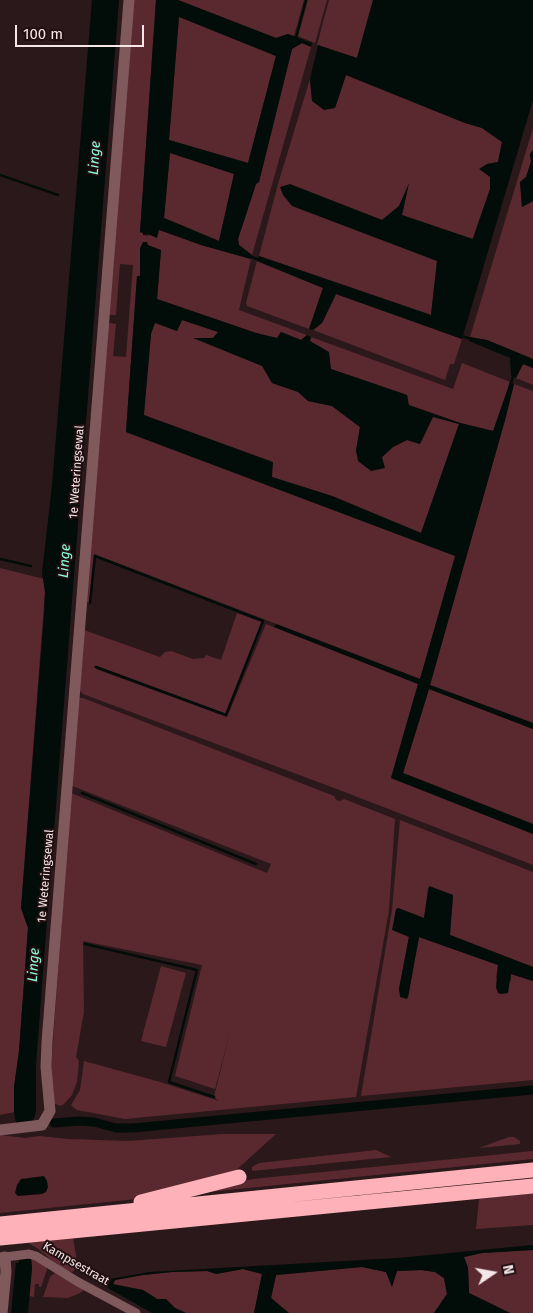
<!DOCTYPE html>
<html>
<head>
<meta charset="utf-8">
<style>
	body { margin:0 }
	#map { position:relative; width:533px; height:1313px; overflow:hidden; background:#2b181a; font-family:"Fira Sans",sans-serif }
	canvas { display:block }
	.north { position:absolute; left:468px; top:1248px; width:50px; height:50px; -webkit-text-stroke:4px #210f11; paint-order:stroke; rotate:78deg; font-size:14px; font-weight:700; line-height:20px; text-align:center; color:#f5e7e8 }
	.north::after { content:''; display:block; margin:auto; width:18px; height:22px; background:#f5e7e8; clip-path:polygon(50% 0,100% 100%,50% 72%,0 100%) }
	.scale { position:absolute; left:15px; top:25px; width:129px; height:22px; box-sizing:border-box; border:2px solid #f5e7e8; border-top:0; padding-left:6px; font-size:15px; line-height:18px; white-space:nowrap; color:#f5e7e8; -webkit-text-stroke:4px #210f11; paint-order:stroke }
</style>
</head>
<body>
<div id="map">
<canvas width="533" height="1313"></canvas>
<div class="north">N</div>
<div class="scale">100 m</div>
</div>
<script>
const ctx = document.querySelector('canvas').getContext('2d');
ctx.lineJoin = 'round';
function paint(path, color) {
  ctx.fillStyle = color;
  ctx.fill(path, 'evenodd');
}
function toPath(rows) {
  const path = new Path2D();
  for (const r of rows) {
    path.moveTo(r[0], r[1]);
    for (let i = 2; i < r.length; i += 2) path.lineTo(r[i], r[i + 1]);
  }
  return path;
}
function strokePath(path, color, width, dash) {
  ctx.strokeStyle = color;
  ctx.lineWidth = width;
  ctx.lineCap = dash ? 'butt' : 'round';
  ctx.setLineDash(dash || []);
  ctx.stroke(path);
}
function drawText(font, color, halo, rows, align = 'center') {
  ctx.font = font + ' "Fira Sans",sans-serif';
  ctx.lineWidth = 4;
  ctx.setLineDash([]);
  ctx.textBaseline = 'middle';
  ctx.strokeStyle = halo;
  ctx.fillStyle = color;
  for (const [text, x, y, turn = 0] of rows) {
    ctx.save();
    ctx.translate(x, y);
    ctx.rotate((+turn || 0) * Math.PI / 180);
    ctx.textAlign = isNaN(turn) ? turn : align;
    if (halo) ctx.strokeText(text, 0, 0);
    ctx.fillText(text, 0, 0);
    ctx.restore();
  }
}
const green = toPath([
	[133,0,156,0,140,232,143,233,143,235,148,236,159,229,201,245,251,259,239,310,307,335,301,340,281,332,277,338,256,333,157,299,161,250,140,263,140,276,137,276,126,432,456,556,420,679,94,554,89,603,86,601,106,325,110,323,116,324,113,356,126,357,133,265,120,264,116,315,110,315,108,313],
	[178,0,304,0,294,36,288,34,276,38],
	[308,0,327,0,315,43,298,36],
	[329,0,373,0,357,58,317,45],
	[179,16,276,56,248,163,169,140],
	[302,43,311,47,252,255,239,245,238,239,256,184,259,182,292,49],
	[346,75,465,123,482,128,502,142,498,162,487,164,491,177,490,189,472,240,402,215,408,187,399,206,382,220,337,203,392,243,437,261,431,315,259,256,278,184,310,79,312,101,335,108],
	[533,128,533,150,530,154,531,162,526,177,520,182,522,207,533,201,533,359,487,340,470,337],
	[170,152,234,174,219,241,164,218],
	[257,261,323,288,309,329,247,306,246,303],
	[336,294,462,339,454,364,450,364,445,380,313,330,322,323],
	[182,320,219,332,213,338,195,338,263,366,272,383,299,392,308,401,332,406,360,427,356,451,382,457,393,447,407,440,420,444,433,416,459,424,421,533,332,496,272,477,143,415,151,333,155,322,177,331],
	[311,337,453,389,462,363,510,382,494,431,460,423,408,405,407,395,331,369,310,341],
	[523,364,533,368,533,385,516,378],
	[514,384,533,391,533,723,430,685,505,420],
	[0,568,44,579,45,592,21,908,28,928,19,1051,14,1087,14,1112,0,1115],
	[237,613,262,622,226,714,96,666,94,666,96,669,227,717,266,624,418,684,391,778,533,834,533,865,342,791,83,694,79,690,84,630,160,657,165,652,171,651,193,659,204,658,206,655,221,660],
	[429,689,533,729,533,824,403,773],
	[79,698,83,698,334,796,336,800,340,801,344,799,395,819,389,910,356,1097,125,1119,77,1110,71,1105,80,1090,84,1061,160,1082,219,1101,214,1097,230,1032,215,1089,175,1076,202,965,83,941,84,1012,76,1057,79,1061,77,1082,72,1095,64,1104,60,1106,52,1102,50,1084,71,793,267,873,271,864,70,785],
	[400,820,533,872,533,967,450,935,453,895,431,887,428,888,424,918,398,908,409,936,399,989,408,997,419,937,498,965,496,978,511,981,511,974,533,981,533,1080,361,1096,392,910],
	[161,966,186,973,166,1047,141,1041],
	[223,1134,276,1134,234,1172,156,1197,0,1213,0,1135,25,1138,40,1136,68,1139,128,1141],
	[509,1137,514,1137,520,1141,520,1144,479,1148],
	[376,1150,391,1157,252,1171,252,1167,259,1163],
	[533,1151,533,1159,199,1193,226,1184,253,1179],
	[533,1193,533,1225,476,1229,479,1199],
	[73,1238,78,1267,72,1272,62,1269,37,1248,28,1243],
	[533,1250,533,1313,510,1313,469,1293,468,1268,464,1257,482,1253],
	[31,1258,35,1258,46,1266,47,1269,41,1287,39,1287,39,1284,35,1284,34,1297,29,1296,32,1268],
	[362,1267,386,1272,392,1286,397,1271,421,1270,435,1272,444,1278,447,1294,434,1313,289,1313,271,1298,276,1275],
	[243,1269,262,1274,254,1313,186,1313,175,1308,166,1299,157,1299,143,1290,113,1285,115,1280,143,1275,172,1272,207,1271,216,1274],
	[55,1273,57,1273,85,1289,80,1293,68,1298,43,1297,50,1277]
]);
const water = toPath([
	[92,0,119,0,43,972,36,1065,36,1112,33,1121,16,1124,14,1112,14,1087,19,1051,28,928,21,908,44,614,45,592,42,573,52,485],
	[156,0,178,0,276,38,288,34,312,43,311,47,302,43,292,49,259,182,256,184,238,239,239,245,252,255,251,259,201,245,159,230,157,238,148,234,143,235,143,233,140,232],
	[179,17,276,56,248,163,169,140],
	[170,153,234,174,219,241,164,218],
	[373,0,533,0,533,100,462,339,336,294,322,323,313,330,309,329,323,288,257,261,259,256,431,315,437,261,292,206,283,195,280,187,290,184,382,220,399,206,409,183,402,215,473,239,490,189,490,177,479,169,487,164,498,162,502,142,482,128,465,123,346,75,335,108,324,110,312,101,310,79,318,45,357,58],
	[533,150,533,201,522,207,520,182,526,177,531,162,530,154],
	[143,242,147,242,148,245,161,250,157,299,256,333,277,338,281,332,301,340,307,335,311,337,310,341,329,352,331,369,407,395,409,405,460,423,493,431,510,382,514,384,505,420,430,685,533,723,533,729,429,689,403,773,533,824,533,834,391,778,418,684,274,627,276,624,420,679,455,556,126,432,137,276,140,276,140,248],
	[182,320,218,332,213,338,193,338,262,366,272,383,298,392,308,401,332,406,360,427,356,451,358,461,371,471,385,468,382,457,393,447,407,440,420,444,433,417,459,424,421,533,332,496,272,477,273,462,144,415,151,334,155,323,177,331],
	[470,337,487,340,533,359,533,368,523,364,516,378,511,376,510,358,469,341],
	[429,886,453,895,450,935,533,967,533,981,511,974,508,993,501,994,498,993,496,987,498,965,419,937,408,997,407,999,400,997,399,989,409,937,392,930,396,909,398,908,424,918],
	[44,1176,47,1181,48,1187,46,1192,42,1194,18,1196,15,1193,17,1185,21,1179],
	[533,1245,533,1250,482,1253,464,1257,468,1268,469,1293,510,1313,434,1313,447,1294,444,1278,435,1272,421,1270,397,1271,392,1287,386,1272,362,1267,276,1275,271,1298,289,1313,254,1313,262,1274,243,1269,216,1274,207,1271,172,1272,143,1275,115,1280,113,1284,143,1290,157,1299,166,1299,175,1308,186,1313,152,1313,108,1288,110,1279,149,1272,398,1258],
	[31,1258,32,1268,28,1313,11,1313,16,1263,19,1263,19,1260]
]);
const stream = toPath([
	[296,38,306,0],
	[0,175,58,195],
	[249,256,260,260],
	[462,336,473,340],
	[510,386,514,374],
	[0,559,31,566],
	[90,603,95,556,263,621,226,715,96,667],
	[82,793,256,864],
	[85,944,197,970,169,1082,214,1097]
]);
const canal = toPath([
	[54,1123,79,1121,94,1122,116,1128,133,1128,533,1090]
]);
const minor = toPath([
	[5,1257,29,1254,36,1256,78,1282,136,1313]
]);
const tertiary = toPath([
	[0,1130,42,1125,50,1111,46,1067,47,1042,129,0],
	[0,1258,5,1257,6,1272,2,1313]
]);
const motorway = toPath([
	[141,1202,239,1177],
	[0,1224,533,1170],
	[0,1238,533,1186]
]);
const streetNames = [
	["1e Weteringsewal",77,472,-86],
	["1e Weteringsewal",46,876,-85],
	["Kampsestraat",76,1264,30]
];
const waterNames = [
	["Linge",95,158,-86],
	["Linge",65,561,-86],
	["Linge",34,965,-86]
];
paint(green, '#5a292f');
paint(water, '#020d09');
strokePath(stream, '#020d09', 2.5);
strokePath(canal, '#020d09', 9);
strokePath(minor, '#7f595c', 9);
strokePath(tertiary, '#7f595c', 11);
strokePath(motorway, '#feb1b8', 15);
drawText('12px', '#f5e7e8', '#210f11', streetNames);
drawText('italic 14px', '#8ffddb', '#210f11', waterNames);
</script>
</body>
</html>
